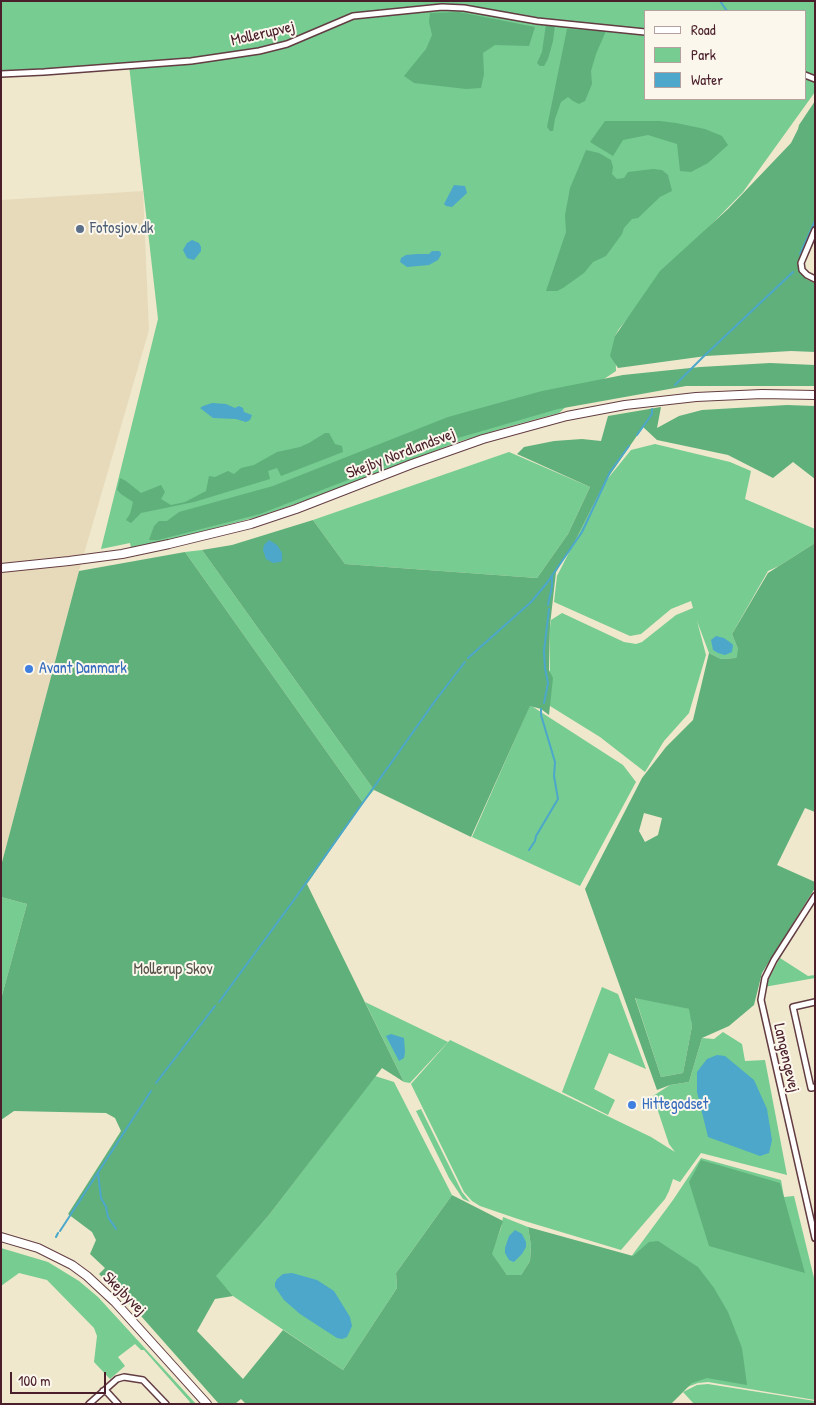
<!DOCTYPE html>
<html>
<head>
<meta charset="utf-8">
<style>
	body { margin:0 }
	#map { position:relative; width:816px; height:1405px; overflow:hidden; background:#efe8cd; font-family:"Patrick Hand",sans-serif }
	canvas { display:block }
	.frame { position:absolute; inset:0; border:2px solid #4a1f2b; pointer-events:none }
	.legend { position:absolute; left:644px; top:10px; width:162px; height:90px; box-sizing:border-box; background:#fbf7ec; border:1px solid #b4a19f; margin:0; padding:6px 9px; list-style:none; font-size:15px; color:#4a1f2b }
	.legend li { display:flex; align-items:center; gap:10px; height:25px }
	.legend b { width:25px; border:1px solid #b4a19f }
	.scale { position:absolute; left:10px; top:1372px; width:96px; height:22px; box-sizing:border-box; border:2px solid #4a1f2b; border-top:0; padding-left:6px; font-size:15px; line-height:18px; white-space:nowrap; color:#4a1f2b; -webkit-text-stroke:4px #fbf7ec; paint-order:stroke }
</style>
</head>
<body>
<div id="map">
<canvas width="816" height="1405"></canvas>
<div class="frame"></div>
<ul class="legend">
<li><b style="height:6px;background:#fff"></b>Road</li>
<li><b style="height:14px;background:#76cc91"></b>Park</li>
<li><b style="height:14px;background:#4ca7ca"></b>Water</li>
</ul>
<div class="scale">100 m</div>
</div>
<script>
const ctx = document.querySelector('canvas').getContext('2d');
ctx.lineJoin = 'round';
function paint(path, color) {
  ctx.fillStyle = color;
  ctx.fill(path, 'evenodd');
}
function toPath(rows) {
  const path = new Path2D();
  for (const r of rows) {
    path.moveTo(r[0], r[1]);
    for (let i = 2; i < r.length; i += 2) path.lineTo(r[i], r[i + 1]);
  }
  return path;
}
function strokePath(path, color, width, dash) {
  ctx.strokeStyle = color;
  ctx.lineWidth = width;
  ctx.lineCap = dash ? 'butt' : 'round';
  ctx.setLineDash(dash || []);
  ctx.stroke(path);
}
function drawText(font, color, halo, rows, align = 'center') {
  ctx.font = font + ' "Patrick Hand",sans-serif';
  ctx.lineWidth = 4;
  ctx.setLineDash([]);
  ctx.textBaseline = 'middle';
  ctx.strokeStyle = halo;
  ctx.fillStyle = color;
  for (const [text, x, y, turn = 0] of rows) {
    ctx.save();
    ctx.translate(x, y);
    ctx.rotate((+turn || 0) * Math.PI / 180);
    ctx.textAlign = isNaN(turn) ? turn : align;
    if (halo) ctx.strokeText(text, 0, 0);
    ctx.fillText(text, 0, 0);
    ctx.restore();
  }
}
const built = toPath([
	[143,191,149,330,79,571,1,866,1,200]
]);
const green = toPath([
	[1,1,815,1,815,92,743,192,671,266,619,329,615,336,616,371,577,397,559,413,504,428,458,442,304,501,257,517,173,539,131,548,130,543,101,549,158,319,129,65,1,72],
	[645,11,805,11,805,99,645,99],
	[655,444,730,462,751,471,745,499,815,529,815,543,779,566,768,571,732,634,738,649,738,657,735,658,721,659,709,653,697,621,706,655,689,713,664,741,645,772,600,737,550,706,550,627,551,620,562,613,624,642,636,644,642,642,676,615,693,608,691,601,671,609,641,634,630,636,554,602,557,576,605,482,631,450],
	[509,452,590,487,568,534,537,578,345,564,313,520],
	[202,550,374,790,363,803,185,552],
	[530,705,623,765,636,782,580,886,472,837],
	[1,897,27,904,1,999],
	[780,958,808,976,815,975,815,978,764,987],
	[602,987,618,994,646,1069,609,1053,594,1089,615,1100,608,1115,562,1092],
	[635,997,690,1009,692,1026,683,1073,661,1077],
	[365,1002,448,1042,410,1083,404,1082],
	[723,1032,742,1044,745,1061,765,1060,787,1175,701,1153,680,1182,673,1179,669,1191,665,1199,621,1250,518,1219,480,1206,472,1201,464,1192,411,1084,450,1040,651,1137,675,1152,669,1144,653,1096,670,1085,689,1082,702,1038,714,1039],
	[375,1076,394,1082,452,1195,396,1273,397,1288,343,1370,233,1296,215,1276,269,1215],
	[421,1109,462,1192,470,1202,463,1199,449,1178,416,1111],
	[701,1158,781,1180,784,1197,794,1196,815,1282,815,1400,708,1382,698,1383,687,1387,622,1269,673,1200],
	[503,1217,528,1227,531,1246,530,1261,521,1275,507,1275,491,1254,501,1228],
	[1,1248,48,1262,79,1281,98,1297,196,1404,189,1404,190,1402,144,1350,141,1350,135,1344,118,1357,125,1366,110,1379,94,1362,97,1336,94,1328,47,1280,19,1273,1,1286],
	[708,1384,815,1401,815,1404,694,1404,683,1392,697,1385]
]);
const forest = toPath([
	[459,12,535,27,529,46,495,45,483,53,484,74,481,88,466,89,414,83,404,76,426,49,432,35,429,22,430,13],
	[546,24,555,25,553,41,548,59,544,66,540,66,537,63,542,52],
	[567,29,606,31,596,54,591,71,592,84,585,101,579,104,573,101,568,97,561,102,555,119,553,131,550,131,547,127],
	[815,101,815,222,804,245,799,261,801,271,806,279,815,283,815,352,791,351,706,356,618,368,610,356,615,336,660,271,728,209,791,143,798,129,799,125],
	[605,121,660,121,676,123,705,129,722,136,728,145,708,163,691,172,680,171,677,144,648,135,623,140,613,156,590,142],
	[586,150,599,153,611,160,613,167,612,174,617,179,624,178,628,172,653,169,662,170,668,175,672,191,660,197,638,218,632,219,624,228,622,234,606,256,593,262,584,273,563,288,557,291,546,291,566,232,565,215,570,188],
	[770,363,815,365,815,386,686,386,558,409,451,440,260,514,158,540,149,540,154,526,159,521,167,521,179,512,273,486,448,417,542,391,623,375,700,367],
	[787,405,815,406,815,479,793,462,773,478,728,455,657,440,643,427,605,482,575,541,556,572,550,625,549,670,553,678,549,715,541,709,530,706,471,837,374,790,202,550,232,545,313,520,345,564,537,578,568,534,590,487,517,454,524,447,554,441,582,439,601,441,608,416,661,407,657,428,679,416,702,410],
	[325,433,329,433,335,444,342,446,343,452,281,476,277,468,268,471,270,479,194,502,141,513,131,523,126,520,130,514,133,502,121,494,117,490,120,478,126,481,141,493,161,485,165,492,161,499,171,505,185,502,206,491,209,476,215,477,228,471,234,474,241,468,254,465,277,452,300,447,309,443],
	[815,543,815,812,805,808,777,865,815,882,815,888,762,973,754,1005,729,1026,702,1038,689,1082,670,1085,657,1090,585,889,642,778,666,747,693,720,709,653,721,659,735,658,737,657,738,649,732,634,768,573],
	[644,813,662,818,658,835,645,842,639,831],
	[635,998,689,1009,692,1026,683,1073,661,1077],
	[185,552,363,803,307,884,404,1082,382,1068,269,1215,216,1276,233,1296,215,1299,197,1331,243,1379,283,1330,343,1370,397,1288,396,1273,452,1195,503,1221,492,1254,507,1275,521,1275,530,1261,531,1246,528,1227,633,1256,649,1242,658,1241,698,1267,714,1288,728,1312,742,1348,747,1385,707,1378,692,1383,671,1404,246,1404,241,1399,235,1404,219,1404,141,1316,99,1274,105,1268,90,1254,96,1240,92,1232,68,1214,121,1131,115,1118,106,1113,14,1111,1,1120,1,999,27,904,1,897,1,866,79,571],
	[701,1160,780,1183,805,1273,709,1246,689,1182]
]);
const water = toPath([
	[454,185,465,186,467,193,452,207,446,206,444,204],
	[192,240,199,243,201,247,201,251,194,260,187,258,183,250,187,243],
	[432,251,439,251,441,253,441,255,438,260,429,265,407,267,400,262,401,258,406,255,417,254,429,254],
	[212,403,226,404,235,408,239,406,243,408,244,412,252,415,250,420,246,422,236,419,213,418,200,408,203,406],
	[269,540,277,545,282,553,282,561,280,562,273,563,266,559,263,550,264,545],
	[716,636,724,638,731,643,733,645,732,652,725,655,718,653,713,650,711,640],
	[391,1034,404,1038,405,1052,404,1058,399,1061,386,1036],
	[717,1055,725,1056,754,1080,767,1109,772,1140,769,1153,760,1156,708,1137,697,1092,697,1072,707,1059],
	[515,1230,522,1234,526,1242,526,1247,522,1254,514,1262,509,1260,505,1253,505,1248,509,1236],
	[292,1273,317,1280,334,1291,350,1317,352,1326,347,1337,342,1339,337,1338,300,1314,284,1300,275,1287,275,1283,277,1279,283,1274]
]);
const stream = toPath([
	[720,1,727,11],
	[800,254,815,221],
	[675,385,703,357,793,272],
	[637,435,652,414,652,409],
	[548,605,552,586,552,576],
	[468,658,531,602,547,583,582,532,610,472,629,446],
	[544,703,548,683,545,668,544,651,549,609],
	[529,850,535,841,536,836,558,799,554,776,555,762,541,715,541,709],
	[219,1002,291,904,435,701,465,662],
	[156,1083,215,1006],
	[98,1173,101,1198,106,1207,108,1217,116,1229],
	[60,1231,151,1091],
	[56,1237,58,1233]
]);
const street = toPath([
	[1,74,44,72,191,61,259,51,287,44,353,16,442,7,464,8,537,21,645,32],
	[805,75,815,79],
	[815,230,801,263,802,270,807,275,815,279],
	[815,896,774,960,765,978,761,1000,815,1238],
	[815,1002,793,1007,811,1088,815,1087],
	[103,1391,107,1392,118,1404],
	[89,1404,117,1379,124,1377,143,1380,166,1404]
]);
const secondary = toPath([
	[1,568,69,561,122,554,169,544,251,524,296,509,412,464,483,439,567,416,625,405,696,397,762,394,815,395],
	[1,1237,38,1248,72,1265,87,1276,115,1302,207,1404]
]);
const markers = [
	[80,229,5,"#5c6f8a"],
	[29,669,5,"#3f7fe0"],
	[632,1105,5,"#3f7fe0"]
];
const streetNames = [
	["Mollerupvej",263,34,-13],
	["Skejby Nordlandsvej",401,454,-21],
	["Langengevej",786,1058,77],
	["Skejbyvej",124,1294,45]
];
const serviceNames = [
	["Fotosjov.dk",90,229]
];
const shopNames = [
	["Avant Danmark",39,669],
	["Hittegodset",642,1105]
];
const parkNames = [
	["Mollerup Skov",173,970]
];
paint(built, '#e7daba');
paint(green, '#76cc91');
paint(forest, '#60b07b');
paint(water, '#4ca7ca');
strokePath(stream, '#4ca7ca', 2);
strokePath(street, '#633d43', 8);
strokePath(secondary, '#633d43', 10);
strokePath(street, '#fff', 5);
strokePath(secondary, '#fff', 8);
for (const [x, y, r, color] of markers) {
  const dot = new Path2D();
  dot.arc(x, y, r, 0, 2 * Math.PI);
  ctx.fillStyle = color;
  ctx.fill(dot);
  strokePath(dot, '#fbf7ec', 2);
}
drawText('16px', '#4a1f2b', '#fbf7ec', streetNames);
drawText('16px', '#4e5e75', '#fbf7ec', serviceNames, 'left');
drawText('16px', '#366cbe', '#fbf7ec', shopNames, 'left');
drawText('16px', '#57534a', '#fbf7ec', parkNames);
</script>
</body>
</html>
